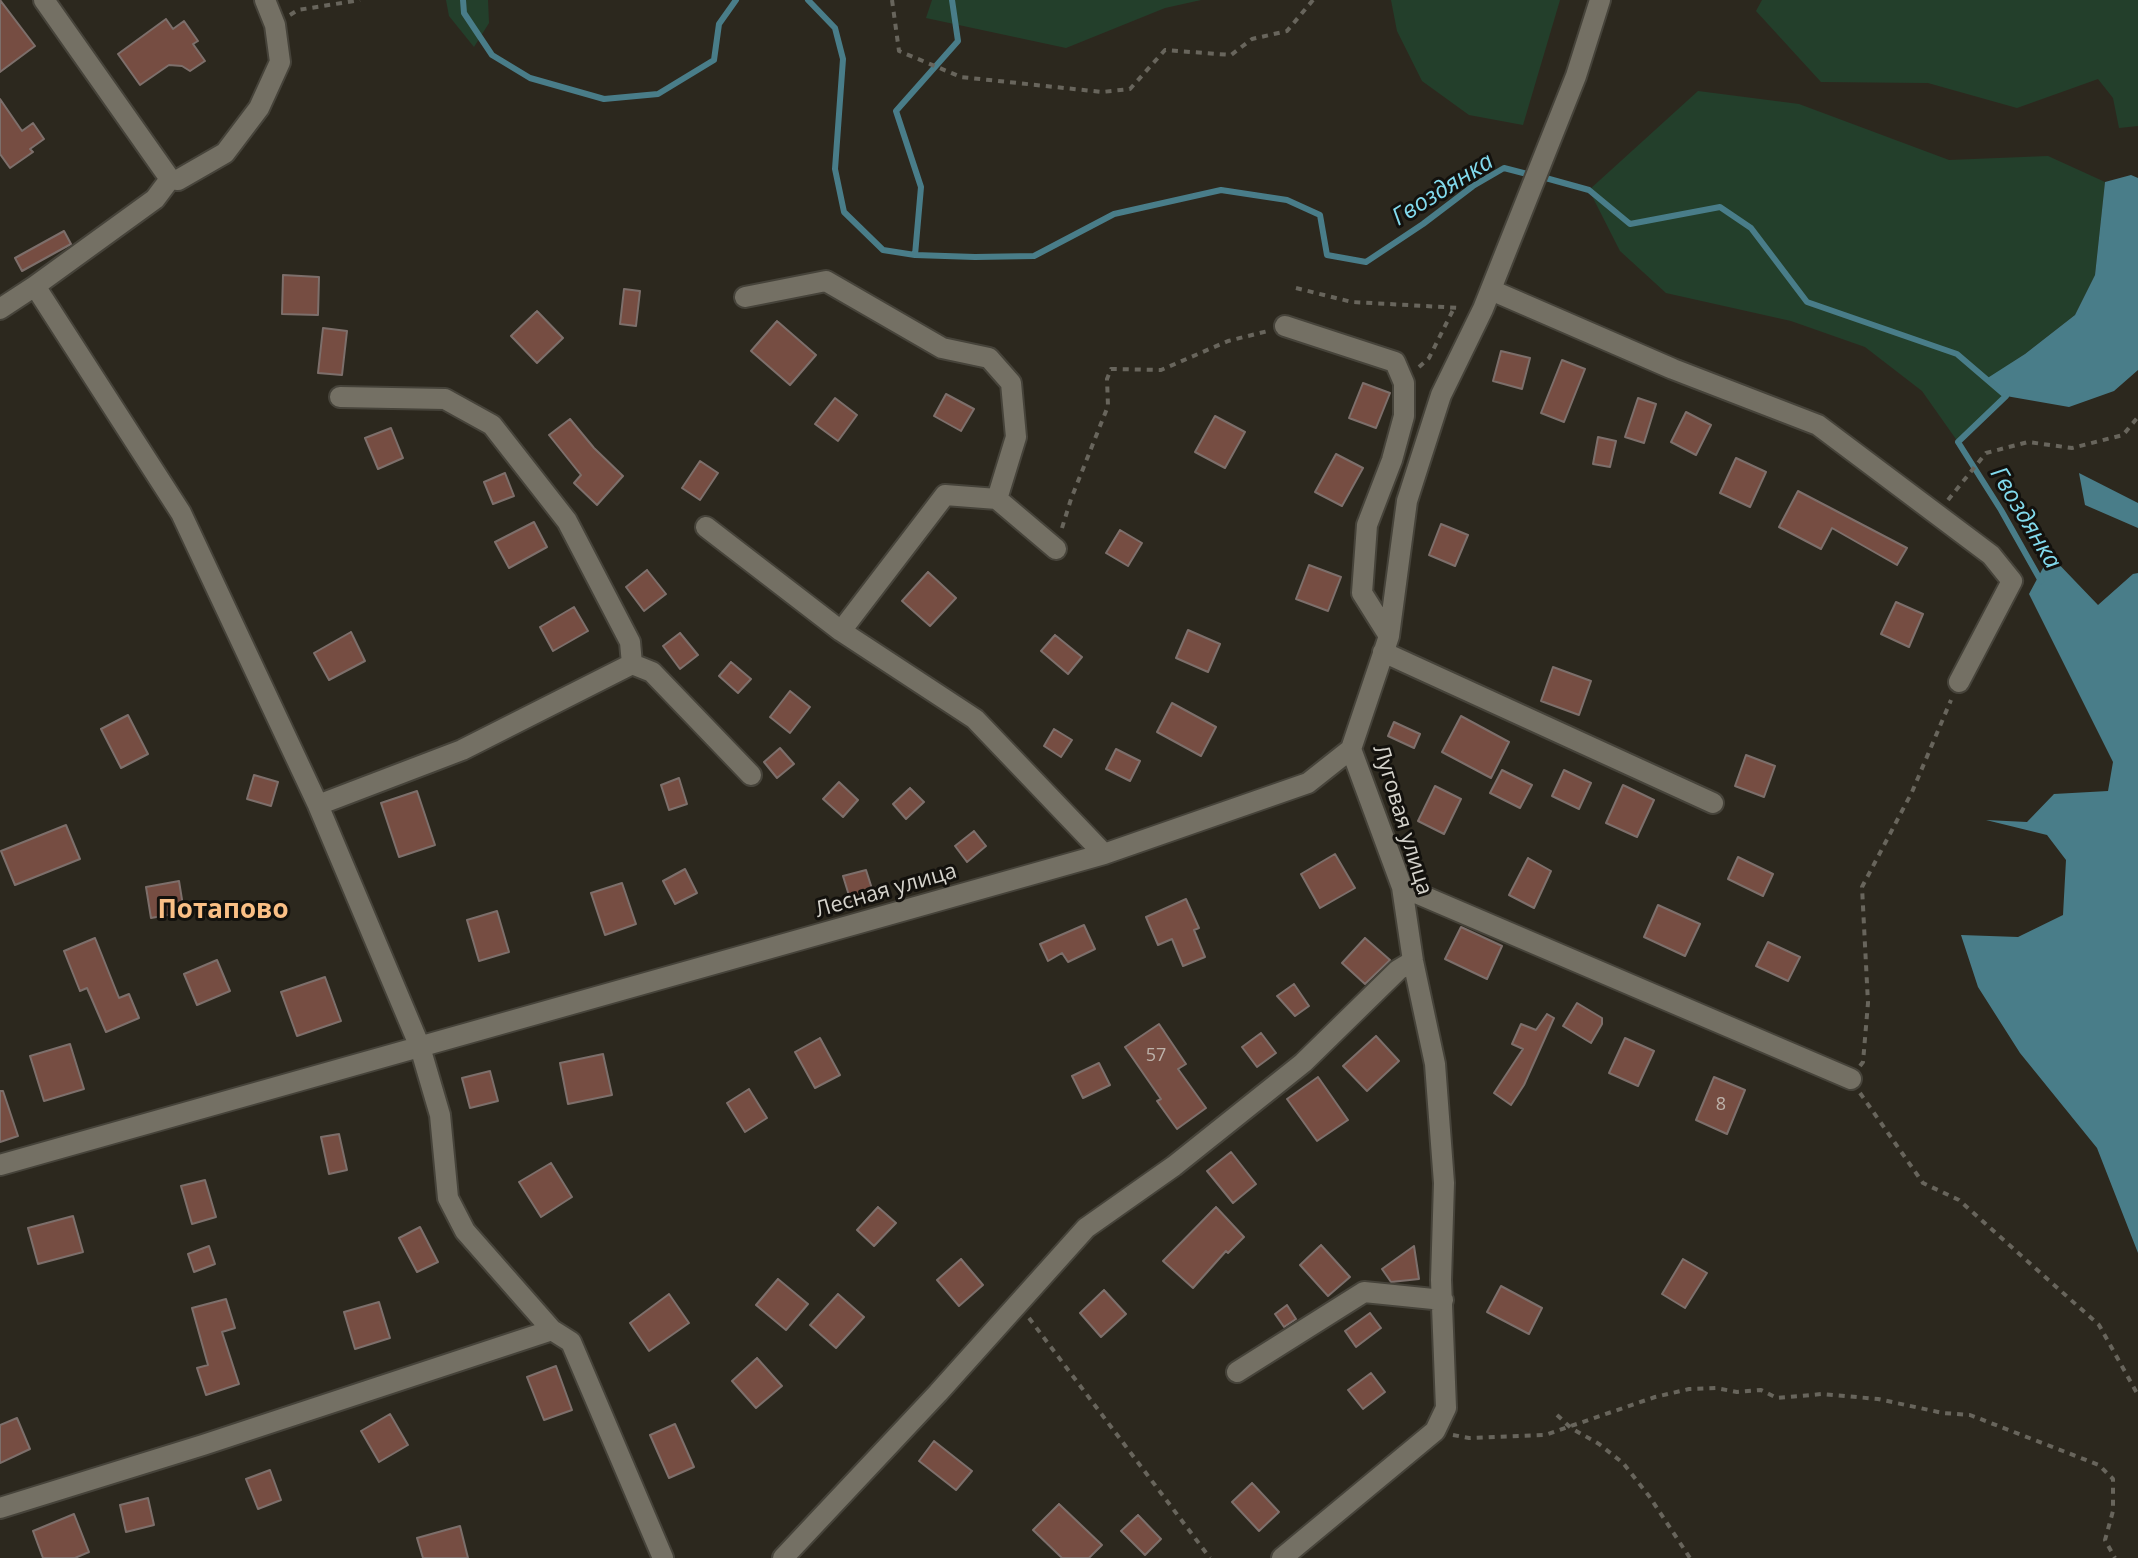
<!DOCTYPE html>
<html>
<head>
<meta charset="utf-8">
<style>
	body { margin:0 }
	canvas { display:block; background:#2c281e }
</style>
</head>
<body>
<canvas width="2138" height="1558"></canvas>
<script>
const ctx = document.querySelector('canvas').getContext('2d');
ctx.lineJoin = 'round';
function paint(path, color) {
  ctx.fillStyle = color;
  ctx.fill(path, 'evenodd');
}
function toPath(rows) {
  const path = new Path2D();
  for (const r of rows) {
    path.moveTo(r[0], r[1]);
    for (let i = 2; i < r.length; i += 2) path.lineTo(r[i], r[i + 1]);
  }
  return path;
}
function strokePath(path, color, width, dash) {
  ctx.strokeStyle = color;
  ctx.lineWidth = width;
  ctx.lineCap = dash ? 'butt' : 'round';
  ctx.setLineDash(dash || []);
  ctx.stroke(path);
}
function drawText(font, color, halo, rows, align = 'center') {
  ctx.font = font + ' "Open Sans",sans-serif';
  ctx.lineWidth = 6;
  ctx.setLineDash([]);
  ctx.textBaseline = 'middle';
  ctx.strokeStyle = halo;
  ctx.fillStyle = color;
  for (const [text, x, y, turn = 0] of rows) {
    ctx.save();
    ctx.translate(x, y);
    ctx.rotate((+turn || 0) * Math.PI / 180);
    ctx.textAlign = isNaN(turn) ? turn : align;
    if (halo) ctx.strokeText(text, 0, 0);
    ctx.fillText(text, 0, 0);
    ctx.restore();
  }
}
const green = toPath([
	[446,0,488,0,489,23,474,47,449,16],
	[932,0,1201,0,1165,8,1066,48,926,18],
	[1391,0,1560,0,1523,125,1469,115,1422,81,1397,31],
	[1762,0,2138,0,2138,126,2119,128,2113,98,2098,79,2017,108,1928,83,1821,82,1756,11],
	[1698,91,1799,104,1949,160,2048,156,2105,182,2095,275,2075,315,2025,354,1987,379,2006,396,1958,442,1922,391,1865,347,1791,321,1666,293,1620,251,1589,190]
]);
const water = toPath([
	[2131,175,2138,178,2138,370,2114,391,2069,407,2006,396,1986,379,2025,354,2075,315,2095,275,2105,182],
	[2079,473,2138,503,2138,528,2085,505],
	[2050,555,2098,605,2133,574,2138,573,2138,1253,2097,1148,2020,1053,1978,987,1961,935,2018,937,2063,915,2066,860,2047,835,1986,820,2027,822,2054,794,2108,791,2113,762,2029,594]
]);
const stream = toPath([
	[463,0,464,13,492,55,530,78,604,99,658,94,714,60,719,24,736,0],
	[808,0,835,28,843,59,835,169,844,212,883,250,915,255,975,257,1034,256,1114,214,1221,190,1287,200,1320,215,1327,255,1366,262,1423,224,1473,186,1504,168,1531,175],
	[1542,177,1589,190,1630,224,1720,207,1751,228,1807,302,1957,354,2006,396,1958,442,2001,510,2041,581],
	[915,255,921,187,896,111,958,41,952,0]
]);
const building = toPath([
	[0,0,35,46,0,72,0,0],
	[166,19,173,29,184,21,198,41,193,44,205,61,190,71,182,66,169,65,140,85,118,54,166,19],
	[0,99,22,131,33,123,44,139,30,149,33,152,10,168,0,154,0,99],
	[64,231,71,244,22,271,15,258,64,231],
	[283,275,319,277,318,315,282,314,283,275],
	[624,289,640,291,636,326,620,324,624,289],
	[537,311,563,338,537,363,511,336,537,311],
	[777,321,816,355,790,385,751,351,777,321],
	[323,328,347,331,342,375,318,373,323,328],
	[1501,351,1530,358,1522,389,1493,381,1501,351],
	[1562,360,1585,369,1564,422,1541,413,1562,360],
	[1363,383,1390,393,1376,428,1349,418,1363,383],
	[946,394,974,409,961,431,934,416,946,394],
	[835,398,857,415,838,441,815,424,835,398],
	[1638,398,1656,404,1644,443,1625,437,1638,398],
	[1686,412,1711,425,1696,455,1671,442,1686,412],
	[1215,416,1245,432,1225,468,1195,452,1215,416],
	[570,419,594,448,623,476,597,505,574,483,581,475,549,435,570,419],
	[391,428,403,458,378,469,365,438,391,428],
	[1598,437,1616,441,1610,467,1593,464,1598,437],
	[1336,454,1363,468,1342,506,1315,492,1336,454],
	[1736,458,1766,472,1750,507,1720,493,1736,458],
	[700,461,718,473,700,500,682,488,700,461],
	[505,473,514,496,493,504,484,482,505,473],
	[1798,491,1907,548,1897,565,1832,528,1821,549,1779,527,1798,491],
	[534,522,547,547,509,568,495,542,534,522],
	[1441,524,1468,535,1455,566,1429,555,1441,524],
	[1120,530,1142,543,1128,566,1106,553,1120,530],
	[1309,565,1341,577,1328,611,1296,599,1309,565],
	[647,570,666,594,644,611,626,587,647,570],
	[928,572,956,598,930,626,902,601,928,572],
	[1896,602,1923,614,1909,647,1881,634,1896,602],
	[574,607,588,631,553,651,540,627,574,607],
	[1188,630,1220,644,1208,672,1176,658,1188,630],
	[351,632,365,661,329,680,314,653,351,632],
	[680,633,698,655,680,669,663,646,680,633],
	[1055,635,1082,657,1068,674,1041,651,1055,635],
	[731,662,751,679,738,693,719,676,731,662],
	[1553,667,1591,681,1579,715,1541,701,1553,667],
	[790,691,810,707,790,733,770,717,790,691],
	[1172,703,1216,727,1201,756,1157,732,1172,703],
	[128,715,148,754,121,768,101,729,128,715],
	[1461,716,1509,742,1491,778,1442,752,1461,716],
	[1394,722,1420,734,1414,748,1388,736,1394,722],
	[1054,729,1072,740,1061,757,1044,746,1054,729],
	[780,748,794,764,777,778,764,762,780,748],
	[1116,749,1140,761,1130,781,1106,769,1116,749],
	[1746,755,1775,766,1764,797,1735,786,1746,755],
	[1502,770,1532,785,1520,808,1490,793,1502,770],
	[1564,770,1591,783,1579,809,1552,796,1564,770],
	[254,775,278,782,271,806,247,799,254,775],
	[679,778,687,804,669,810,661,785,679,778],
	[839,782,858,800,843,817,823,799,839,782],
	[1623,785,1654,800,1637,837,1606,823,1623,785],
	[1435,786,1461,799,1444,834,1418,821,1435,786],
	[910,788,924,802,906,819,893,804,910,788],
	[417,791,435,845,399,857,381,803,417,791],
	[66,825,80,859,15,885,1,851,66,825],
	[974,831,986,846,967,862,955,846,974,831],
	[1335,854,1355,888,1320,908,1301,874,1335,854],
	[1738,857,1773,874,1763,896,1728,879,1738,857],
	[1528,858,1551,871,1534,908,1509,895,1528,858],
	[685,869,697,893,675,904,663,881,685,869],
	[866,870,874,895,851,902,843,876,866,870],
	[179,881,184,912,151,918,146,887,179,881],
	[622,883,636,924,605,935,591,893,622,883],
	[1186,899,1199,928,1194,930,1205,957,1183,966,1172,939,1158,945,1146,917,1186,899],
	[1658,905,1700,924,1685,956,1644,937,1658,905],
	[497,911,509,952,479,961,467,920,497,911],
	[1084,925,1095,949,1068,962,1062,953,1048,961,1040,944,1084,925],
	[1461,927,1502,946,1487,979,1445,959,1461,927],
	[95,938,119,998,129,994,139,1018,106,1032,87,988,80,991,64,951,95,938],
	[1365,938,1390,960,1365,984,1342,963,1365,938],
	[1768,942,1800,957,1788,981,1756,966,1768,942],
	[217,960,230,991,197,1005,184,974,217,960],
	[325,977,341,1021,297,1036,281,992,325,977],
	[1294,984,1309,1006,1295,1016,1277,996,1294,984],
	[1577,1003,1602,1018,1602,1024,1591,1043,1563,1026,1577,1003],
	[1547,1014,1554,1018,1524,1085,1511,1105,1494,1093,1523,1049,1512,1044,1521,1024,1536,1030,1547,1014],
	[1159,1024,1186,1064,1178,1069,1206,1108,1177,1129,1157,1101,1161,1099,1125,1047,1159,1024],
	[1261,1033,1276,1053,1257,1067,1242,1047,1261,1033],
	[1376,1036,1399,1061,1367,1091,1343,1066,1376,1036],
	[820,1038,840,1075,815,1088,795,1052,820,1038],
	[1625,1038,1654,1051,1638,1086,1609,1073,1625,1038],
	[70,1044,84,1089,44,1101,30,1056,70,1044],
	[603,1054,612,1095,568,1104,560,1063,603,1054],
	[1099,1063,1110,1085,1083,1098,1072,1076,1099,1063],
	[490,1071,498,1101,470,1108,462,1078,490,1071],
	[1318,1077,1348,1120,1317,1141,1287,1099,1318,1077],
	[1714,1077,1745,1090,1727,1134,1696,1120,1714,1077],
	[749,1089,767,1118,745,1132,727,1103,749,1089],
	[0,1091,3,1091,18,1136,0,1142,0,1091],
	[339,1134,347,1170,329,1174,321,1137,339,1134],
	[1231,1152,1256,1184,1233,1203,1207,1171,1231,1152],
	[551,1163,572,1197,541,1217,519,1182,551,1163],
	[205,1180,216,1217,192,1224,181,1186,205,1180],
	[878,1207,896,1223,874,1246,857,1230,878,1207],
	[1216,1207,1244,1237,1228,1253,1226,1251,1193,1288,1163,1261,1216,1207],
	[73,1216,83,1252,38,1264,28,1228,73,1216],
	[420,1227,438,1262,417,1272,399,1238,420,1227],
	[1321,1245,1350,1277,1328,1296,1300,1265,1321,1245],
	[209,1246,215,1264,194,1272,188,1254,209,1246],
	[1414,1246,1419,1279,1391,1282,1382,1269,1414,1246],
	[961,1259,983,1285,959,1306,937,1280,961,1259],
	[1683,1259,1707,1273,1685,1308,1662,1294,1683,1259],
	[778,1279,808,1304,786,1330,756,1305,778,1279],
	[1501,1286,1542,1308,1529,1334,1487,1312,1501,1286],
	[1104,1290,1126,1314,1101,1337,1080,1313,1104,1290],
	[669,1294,689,1323,649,1351,630,1323,669,1294],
	[838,1294,864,1317,836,1348,810,1325,838,1294],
	[226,1299,235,1328,222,1332,239,1384,206,1395,197,1368,208,1365,192,1308,226,1299],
	[379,1302,390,1338,355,1349,344,1312,379,1302],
	[1287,1305,1296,1319,1284,1327,1275,1314,1287,1305],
	[1370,1313,1381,1328,1356,1347,1345,1331,1370,1313],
	[757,1358,782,1386,756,1408,732,1381,757,1358],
	[556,1366,572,1410,544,1420,527,1377,556,1366],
	[1371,1373,1385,1392,1363,1409,1348,1390,1371,1373],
	[390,1414,408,1445,379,1462,361,1431,390,1414],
	[17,1418,30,1449,0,1463,0,1425,17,1418],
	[675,1424,694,1467,669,1478,650,1435,675,1424],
	[934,1441,972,1471,956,1490,919,1461,934,1441],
	[270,1470,281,1500,258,1509,246,1479,270,1470],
	[1252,1483,1279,1512,1259,1531,1232,1502,1252,1483],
	[148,1498,154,1525,126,1532,120,1505,148,1498],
	[1059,1504,1102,1545,1089,1558,1062,1558,1033,1530,1059,1504],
	[74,1514,89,1552,75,1558,43,1558,33,1531,74,1514],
	[1138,1515,1161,1539,1145,1555,1121,1531,1138,1515],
	[460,1526,468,1558,423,1558,417,1538,460,1526]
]);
const path = toPath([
	[892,0,899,51,961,77,1102,92,1130,89,1165,50,1231,55,1252,39,1287,31,1313,0],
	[290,15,298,10,360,0],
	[1296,288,1352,302,1461,308],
	[1419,367,1429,358,1454,308],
	[1948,500,1986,453,2028,442,2072,448,2123,435,2138,417],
	[1062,528,1071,499,1108,406,1107,379,1111,369,1161,370,1228,341,1268,331],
	[1860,1066,1863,1062,1868,1003,1862,887,1912,792,1951,700],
	[1860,1093,1923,1183,1959,1200,2099,1325,2138,1395],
	[1029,1318,1210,1558],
	[1557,1415,1571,1428,1599,1444,1623,1463,1649,1496,1690,1558],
	[1453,1435,1469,1438,1545,1435,1655,1397,1689,1389,1716,1388,1737,1392,1761,1390,1777,1398,1822,1394,1878,1399,1943,1413,1970,1415,2099,1465,2113,1479,2113,1511,2105,1540,2115,1558]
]);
const minor = toPath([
	[170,179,178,180,225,153,259,108,280,62,275,25,265,0],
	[35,286,155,199,170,179,44,0],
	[1491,290,1673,369,1818,425,1991,555,2012,581,1959,682],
	[745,297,826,281,942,348,989,358,1011,383,1016,437,997,499],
	[0,309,35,286,181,513,318,805,420,1047,440,1115,448,1198,465,1231,552,1330,571,1342,663,1558],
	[1285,326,1395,362,1404,383,1404,416,1392,460,1367,525,1362,593,1389,636],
	[706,527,841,631,975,719,1104,854],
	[841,631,945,495,997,499,1056,549],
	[1383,652,1713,803],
	[632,664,652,672,751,775],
	[318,805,462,750,632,664,630,642,567,521,492,425,445,399,340,397],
	[1402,887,1851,1079],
	[0,1165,1104,854,1308,783,1351,749],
	[1237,1372,1364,1292,1443,1300],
	[0,1508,203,1445,552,1330],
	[783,1558,938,1393,1086,1228,1174,1166,1303,1063,1398,970,1413,961],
	[1282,1558,1435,1431,1446,1408,1441,1280,1444,1183,1435,1064,1413,961,1402,887,1351,749,1389,636,1407,501,1441,395,1483,309,1576,76,1600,0]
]);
const numberNames = [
	["57",1156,1056],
	["8",1721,1105]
];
const streetNames = [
	["Луговая улица",1402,820,73],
	["Лесная улица",886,891,-16]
];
const waterNames = [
	["Гвоздянка",1443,190,-32],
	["Гвоздянка",2025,518,59]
];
const quarterNames = [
	["Потапово",223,911]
];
paint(green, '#233f2b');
paint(water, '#497d89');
strokePath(stream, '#497d89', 6);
paint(building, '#764d42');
strokePath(building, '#7d6f6b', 2);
strokePath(minor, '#46433a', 24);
strokePath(path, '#68655c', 4, [6, 6]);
strokePath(minor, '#747064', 20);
drawText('18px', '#bdb2aa', null, numberNames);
drawText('22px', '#d5d3cc', '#13110d', streetNames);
drawText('italic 24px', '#82daed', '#13110d', waterNames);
drawText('bold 26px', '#fabf85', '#13110d', quarterNames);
</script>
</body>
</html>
